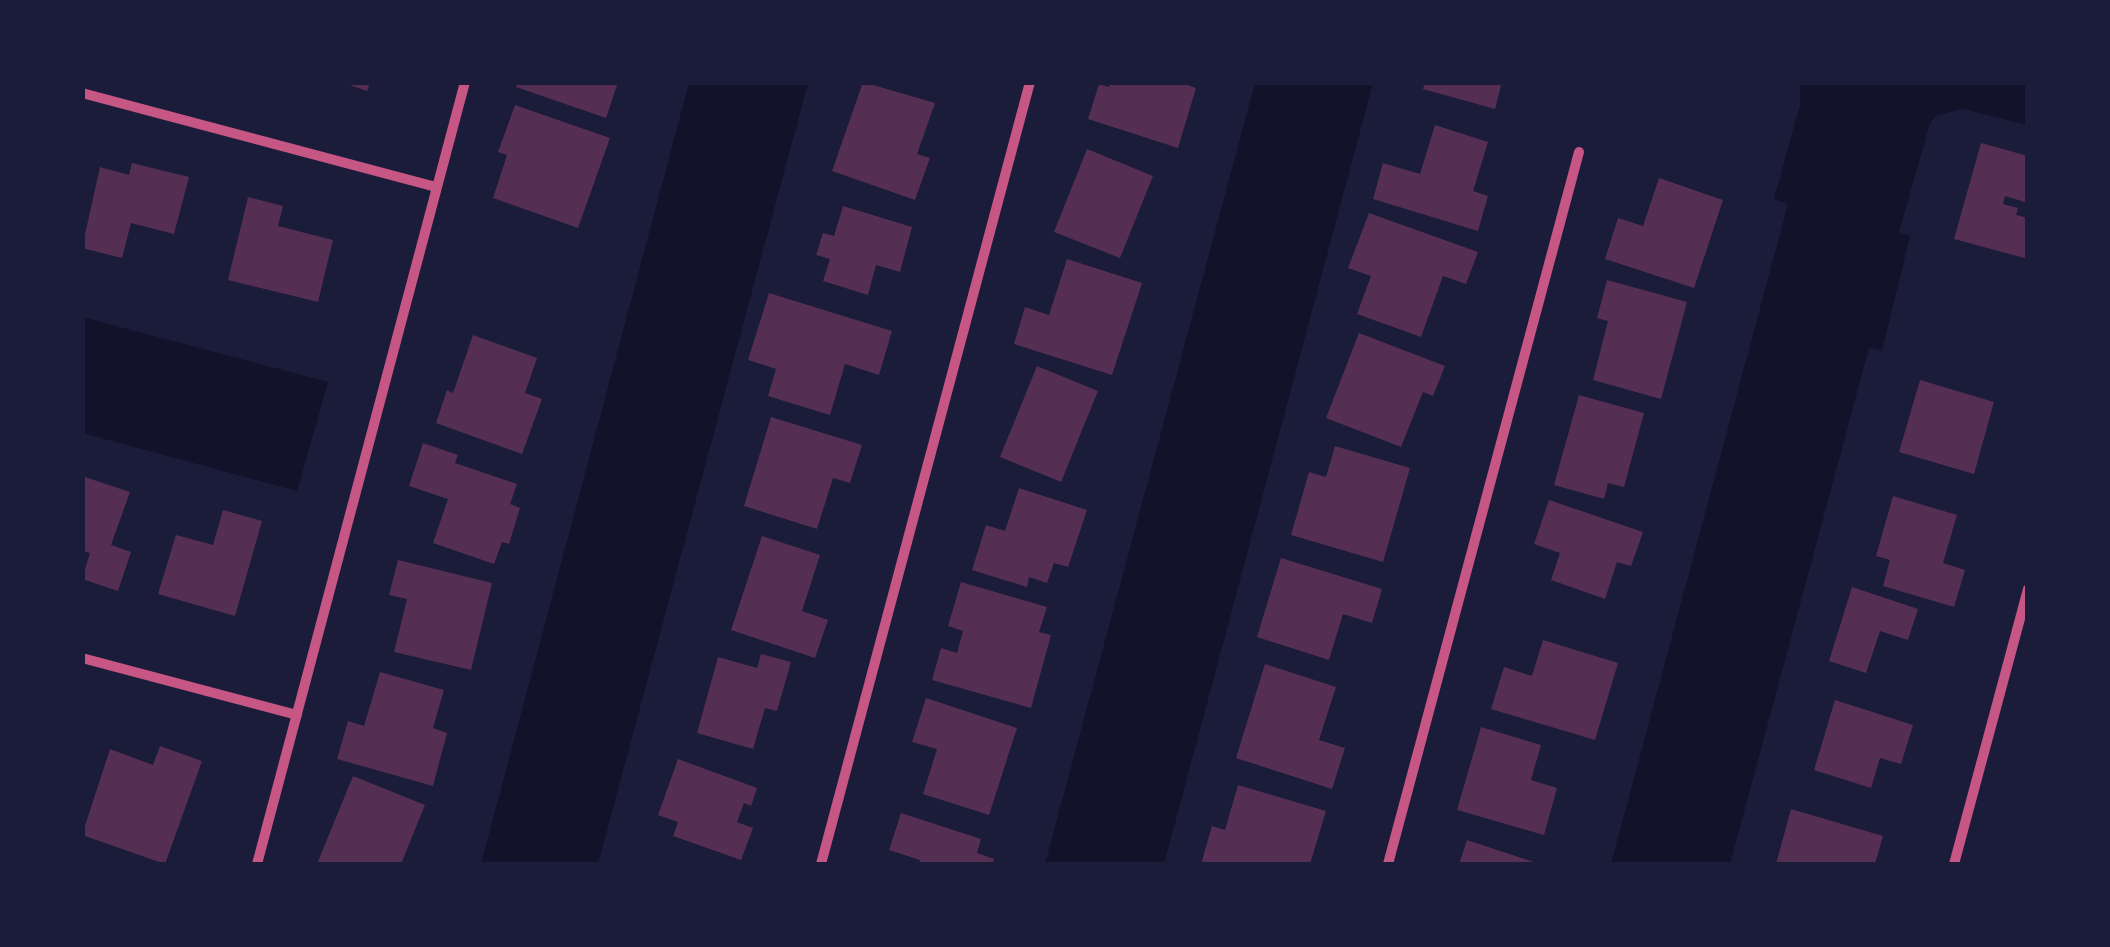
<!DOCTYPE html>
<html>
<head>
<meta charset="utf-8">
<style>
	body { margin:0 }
	#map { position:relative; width:2110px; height:947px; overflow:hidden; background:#1b1b3a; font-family:Inter,sans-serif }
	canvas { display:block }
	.frame { position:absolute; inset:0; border:85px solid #1b1b3a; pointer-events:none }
</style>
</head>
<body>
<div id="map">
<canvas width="2110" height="947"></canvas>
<div class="frame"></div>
</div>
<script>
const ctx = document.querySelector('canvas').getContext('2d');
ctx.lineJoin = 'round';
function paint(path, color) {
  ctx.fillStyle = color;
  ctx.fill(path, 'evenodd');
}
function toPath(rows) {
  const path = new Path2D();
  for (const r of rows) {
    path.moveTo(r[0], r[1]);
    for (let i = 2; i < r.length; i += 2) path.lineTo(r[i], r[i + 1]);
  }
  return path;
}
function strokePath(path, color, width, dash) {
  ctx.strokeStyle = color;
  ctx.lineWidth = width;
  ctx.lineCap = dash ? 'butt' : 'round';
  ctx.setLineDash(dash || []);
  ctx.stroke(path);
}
const water = toPath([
	[689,83,808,83,598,864,481,864],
	[1255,83,1373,83,1164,864,1045,864],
	[1800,83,2027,83,2027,125,1963,109,1937,115,1930,123,1899,232,1910,236,1882,351,1869,348,1730,864,1611,864,1788,204,1774,199,1800,105],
	[82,317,328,382,297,491,83,433]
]);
const building = toPath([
	[341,82,370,82,367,91],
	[517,82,618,82,606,118,516,87],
	[863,82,935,103,917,154,930,158,915,200,832,171],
	[1110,82,1179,82,1196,88,1178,148,1088,119,1099,84,1109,87],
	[1425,82,1502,82,1495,109,1423,89],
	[515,105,610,138,578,228,493,198,507,155,498,152],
	[1435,125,1488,142,1473,191,1488,196,1478,231,1373,199,1383,163,1420,174],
	[1981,143,2028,156,2028,203,2005,196,2003,204,2018,208,2016,215,2028,218,2028,259,1954,239],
	[1087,149,1153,176,1120,258,1054,232],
	[132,163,189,177,174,234,131,223,122,258,82,248,100,167,129,175],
	[1659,178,1723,200,1694,288,1605,259,1618,218,1643,226],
	[248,197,283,206,278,226,333,240,318,302,228,280],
	[843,206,912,227,900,272,876,265,868,295,823,281,830,259,816,255,823,233,834,236],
	[1369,213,1478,252,1466,284,1443,276,1421,337,1357,314,1371,276,1348,268],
	[1067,259,1142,283,1112,375,1014,344,1025,307,1049,315],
	[1607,280,1687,302,1661,399,1593,380,1608,321,1597,318],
	[769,293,892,331,879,375,845,364,830,415,768,396,776,369,748,360],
	[1359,333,1445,366,1433,396,1423,392,1401,447,1326,418],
	[473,335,537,358,525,393,542,399,522,454,436,423,447,390,453,393],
	[1037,366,1098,391,1061,482,1000,457],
	[1920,380,1994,402,1974,474,1899,452],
	[1579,395,1644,413,1624,487,1608,483,1604,499,1554,485],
	[771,417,862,445,850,483,833,478,817,529,744,506],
	[423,443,458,455,455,463,517,484,510,504,520,508,509,544,502,542,494,564,433,543,448,499,409,486],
	[1335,446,1410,468,1383,562,1291,535,1309,472,1326,477],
	[82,476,130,492,111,545,131,552,118,591,82,579,90,553,82,551],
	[1019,488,1087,510,1068,567,1054,563,1047,583,1029,577,1027,587,972,570,986,525,1005,531],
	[1893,496,1957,515,1943,563,1965,570,1954,607,1883,586,1890,560,1876,556],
	[1549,500,1643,532,1631,566,1617,562,1605,599,1551,580,1560,553,1534,544],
	[223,510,262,521,235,616,158,594,176,535,213,545],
	[762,536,820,555,802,611,828,620,815,658,731,630],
	[1281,558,1382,589,1372,623,1343,614,1329,660,1257,637],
	[398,560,492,583,471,670,394,652,407,599,389,595],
	[961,582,1047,607,1039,632,1051,635,1031,708,932,680,941,648,957,653,963,631,948,626],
	[1852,587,1918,609,1908,640,1880,631,1866,673,1829,661],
	[1543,640,1618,663,1595,740,1491,709,1504,667,1532,676],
	[761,654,791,662,777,711,765,708,753,749,697,733,718,657,757,668],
	[1265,664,1336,687,1319,740,1345,748,1332,789,1236,758],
	[380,672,444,690,433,728,447,733,433,786,337,759,348,721,364,726],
	[926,698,1017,728,989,815,923,794,937,749,912,742],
	[1835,700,1913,725,1901,764,1880,758,1871,788,1814,770],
	[1481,727,1541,745,1531,780,1557,788,1544,835,1457,810],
	[160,746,202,761,165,864,82,835,110,749,153,765],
	[678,759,757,788,751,806,744,803,737,822,753,828,741,860,673,836,678,822,658,815],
	[353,776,425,805,401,864,317,864],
	[1238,785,1326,811,1310,864,1201,864,1212,826,1225,830],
	[1791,809,1883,836,1875,864,1776,864],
	[901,813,981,839,977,853,994,859,993,864,919,864,920,860,889,850],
	[1467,840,1540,864,1459,864]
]);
const minor = toPath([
	[82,93,436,187],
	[82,658,297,715],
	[257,864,465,82],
	[821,864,1030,82],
	[1388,864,1579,152],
	[1954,864,2028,589]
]);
paint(water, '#12122b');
paint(building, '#542f53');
strokePath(minor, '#c65784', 10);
</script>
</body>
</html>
